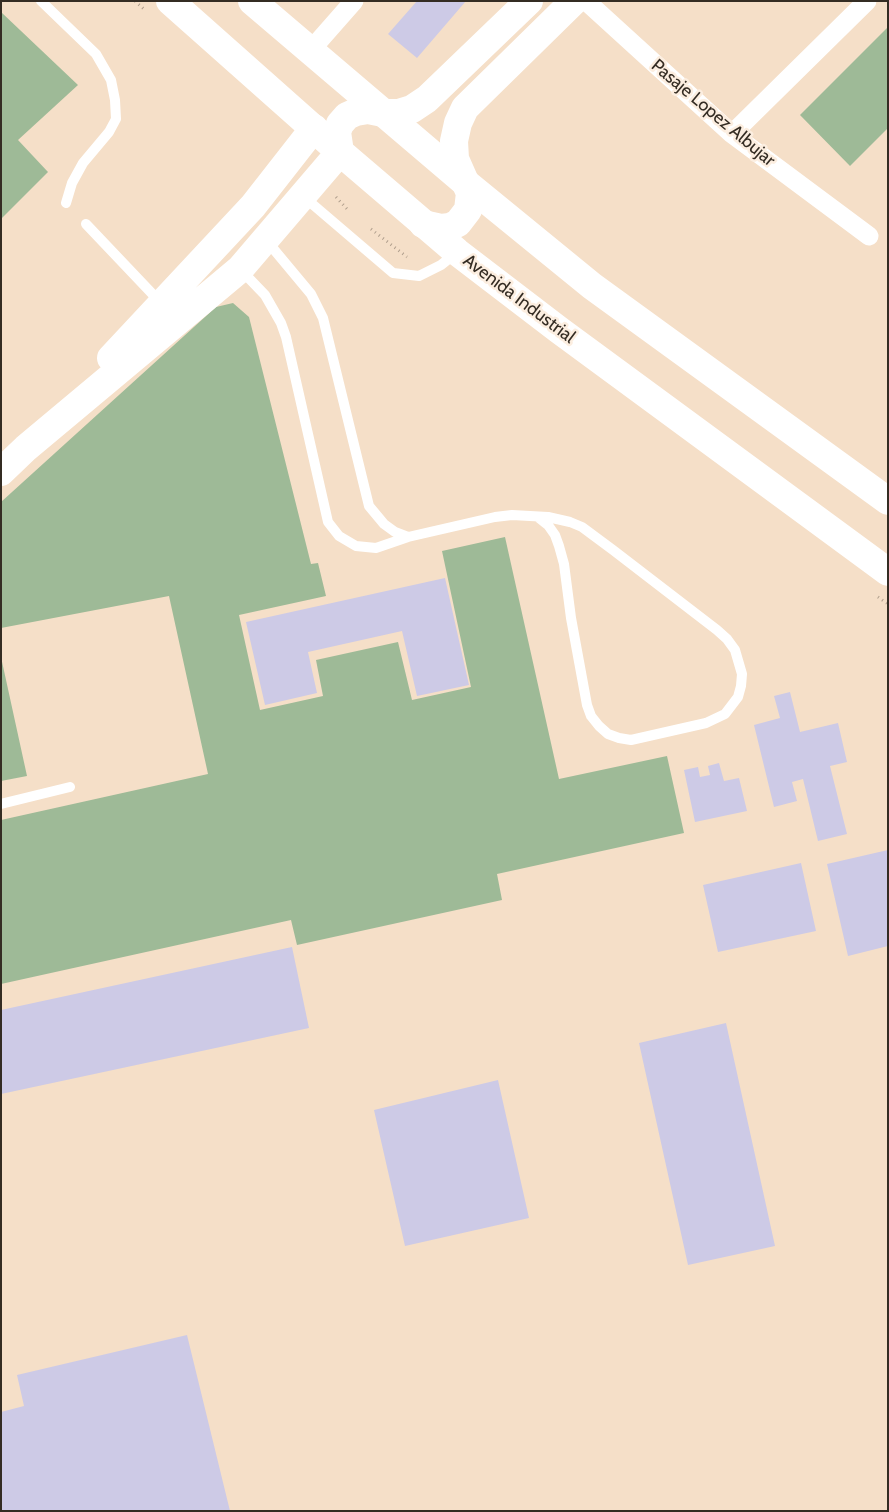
<!DOCTYPE html>
<html>
<head>
<meta charset="utf-8">
<style>
	body { margin:0 }
	#map { position:relative; width:889px; height:1512px; overflow:hidden; background:#f5dfc8; font-family:Cabin,sans-serif }
	canvas { display:block }
	.frame { position:absolute; inset:0; border:2px solid #342c23; pointer-events:none }
</style>
</head>
<body>
<div id="map">
<canvas width="889" height="1512"></canvas>
<div class="frame"></div>
</div>
<script>
const ctx = document.querySelector('canvas').getContext('2d');
ctx.lineJoin = 'round';
function paint(path, color) {
  ctx.fillStyle = color;
  ctx.fill(path, 'evenodd');
}
function toPath(rows) {
  const path = new Path2D();
  for (const r of rows) {
    path.moveTo(r[0], r[1]);
    for (let i = 2; i < r.length; i += 2) path.lineTo(r[i], r[i + 1]);
  }
  return path;
}
function strokePath(path, color, width, dash) {
  ctx.strokeStyle = color;
  ctx.lineWidth = width;
  ctx.lineCap = dash ? 'butt' : 'round';
  ctx.setLineDash(dash || []);
  ctx.stroke(path);
}
function drawText(font, color, halo, rows, align = 'center') {
  ctx.font = font + ' Cabin,sans-serif';
  ctx.lineWidth = 5;
  ctx.setLineDash([]);
  ctx.textBaseline = 'middle';
  ctx.strokeStyle = halo;
  ctx.fillStyle = color;
  for (const [text, x, y, turn = 0] of rows) {
    ctx.save();
    ctx.translate(x, y);
    ctx.rotate((+turn || 0) * Math.PI / 180);
    ctx.textAlign = isNaN(turn) ? turn : align;
    if (halo) ctx.strokeText(text, 0, 0);
    ctx.fillText(text, 0, 0);
    ctx.restore();
  }
}
const green = toPath([
	[1,12,78,85,18,140,48,172,1,219],
	[888,27,888,128,850,166,800,115],
	[233,303,249,317,311,564,318,563,326,596,239,615,260,710,323,696,316,660,398,642,412,700,471,687,442,551,505,537,559,779,667,756,684,833,497,874,502,900,297,945,291,920,1,984,1,820,208,774,169,596,1,628,1,502,216,307],
	[1,657,27,776,1,781]
]);
const building = toPath([
	[417,1,466,1,417,58,388,34],
	[445,578,469,685,417,696,402,631,308,652,317,693,265,705,246,622],
	[790,692,800,732,838,723,847,762,830,766,847,834,818,841,803,779,792,782,797,801,774,807,754,725,780,718,774,696],
	[719,763,724,781,739,778,747,811,695,822,684,770,698,767,700,777,710,775,708,766],
	[888,850,888,946,848,956,827,864],
	[801,863,816,931,718,952,703,885],
	[292,947,309,1028,1,1094,1,1010],
	[726,1023,775,1246,688,1265,639,1043],
	[498,1080,529,1218,405,1246,374,1110],
	[187,1335,230,1511,1,1511,1,1412,24,1406,17,1375]
]);
const path = toPath([
	[135,1,146,11],
	[336,197,347,209],
	[371,229,407,257],
	[878,597,888,604]
]);
const lane = toPath([
	[41,1,96,54,111,80,115,100,116,119,109,132,83,163,72,183,66,203],
	[304,197,393,273,419,276,441,265,456,253],
	[86,224,161,303],
	[266,240,311,294,323,318,369,506,384,524,395,532,408,537],
	[240,269,265,295,281,323,286,337,328,522,339,536,356,546,376,548,408,537,495,517,512,515,548,517,570,522,582,527,613,550,717,630,727,639,735,650,742,674,741,686,738,697,725,714,706,723,631,740,619,738,608,734,599,726,591,716,587,705,571,618,564,564,559,546,555,535,548,525,538,517],
	[1,804,70,787]
]);
const street = toPath([
	[586,1,732,134,869,236],
	[310,51,354,1],
	[732,134,867,1]
]);
const secondary = toPath([
	[423,224,441,228,450,227,458,223,468,210,470,193,455,159,454,141,458,123,465,108,574,1],
	[111,358,253,206,314,128],
	[1,472,26,448,240,269,340,152,337,132,340,124,347,116,356,112,368,110,383,113,399,113,412,109,427,99,529,1]
]);
const primary = toPath([
	[170,1,340,152,457,252,559,330,888,572],
	[252,1,467,184,592,286,888,501]
]);
const streetNames = [
	["Pasaje Lopez Albujar",713,113,40],
	["Avenida Industrial",519,299,37]
];
paint(green, '#9eba97');
paint(building, '#cdcae6');
strokePath(path, '#b09f8d', 3, [1, 4]);
strokePath(lane, '#fff', 10);
strokePath(street, '#fff', 19);
strokePath(secondary, '#fff', 28);
strokePath(primary, '#fff', 28);
drawText('18px', '#342c23', '#fceee0', streetNames);
</script>
</body>
</html>
